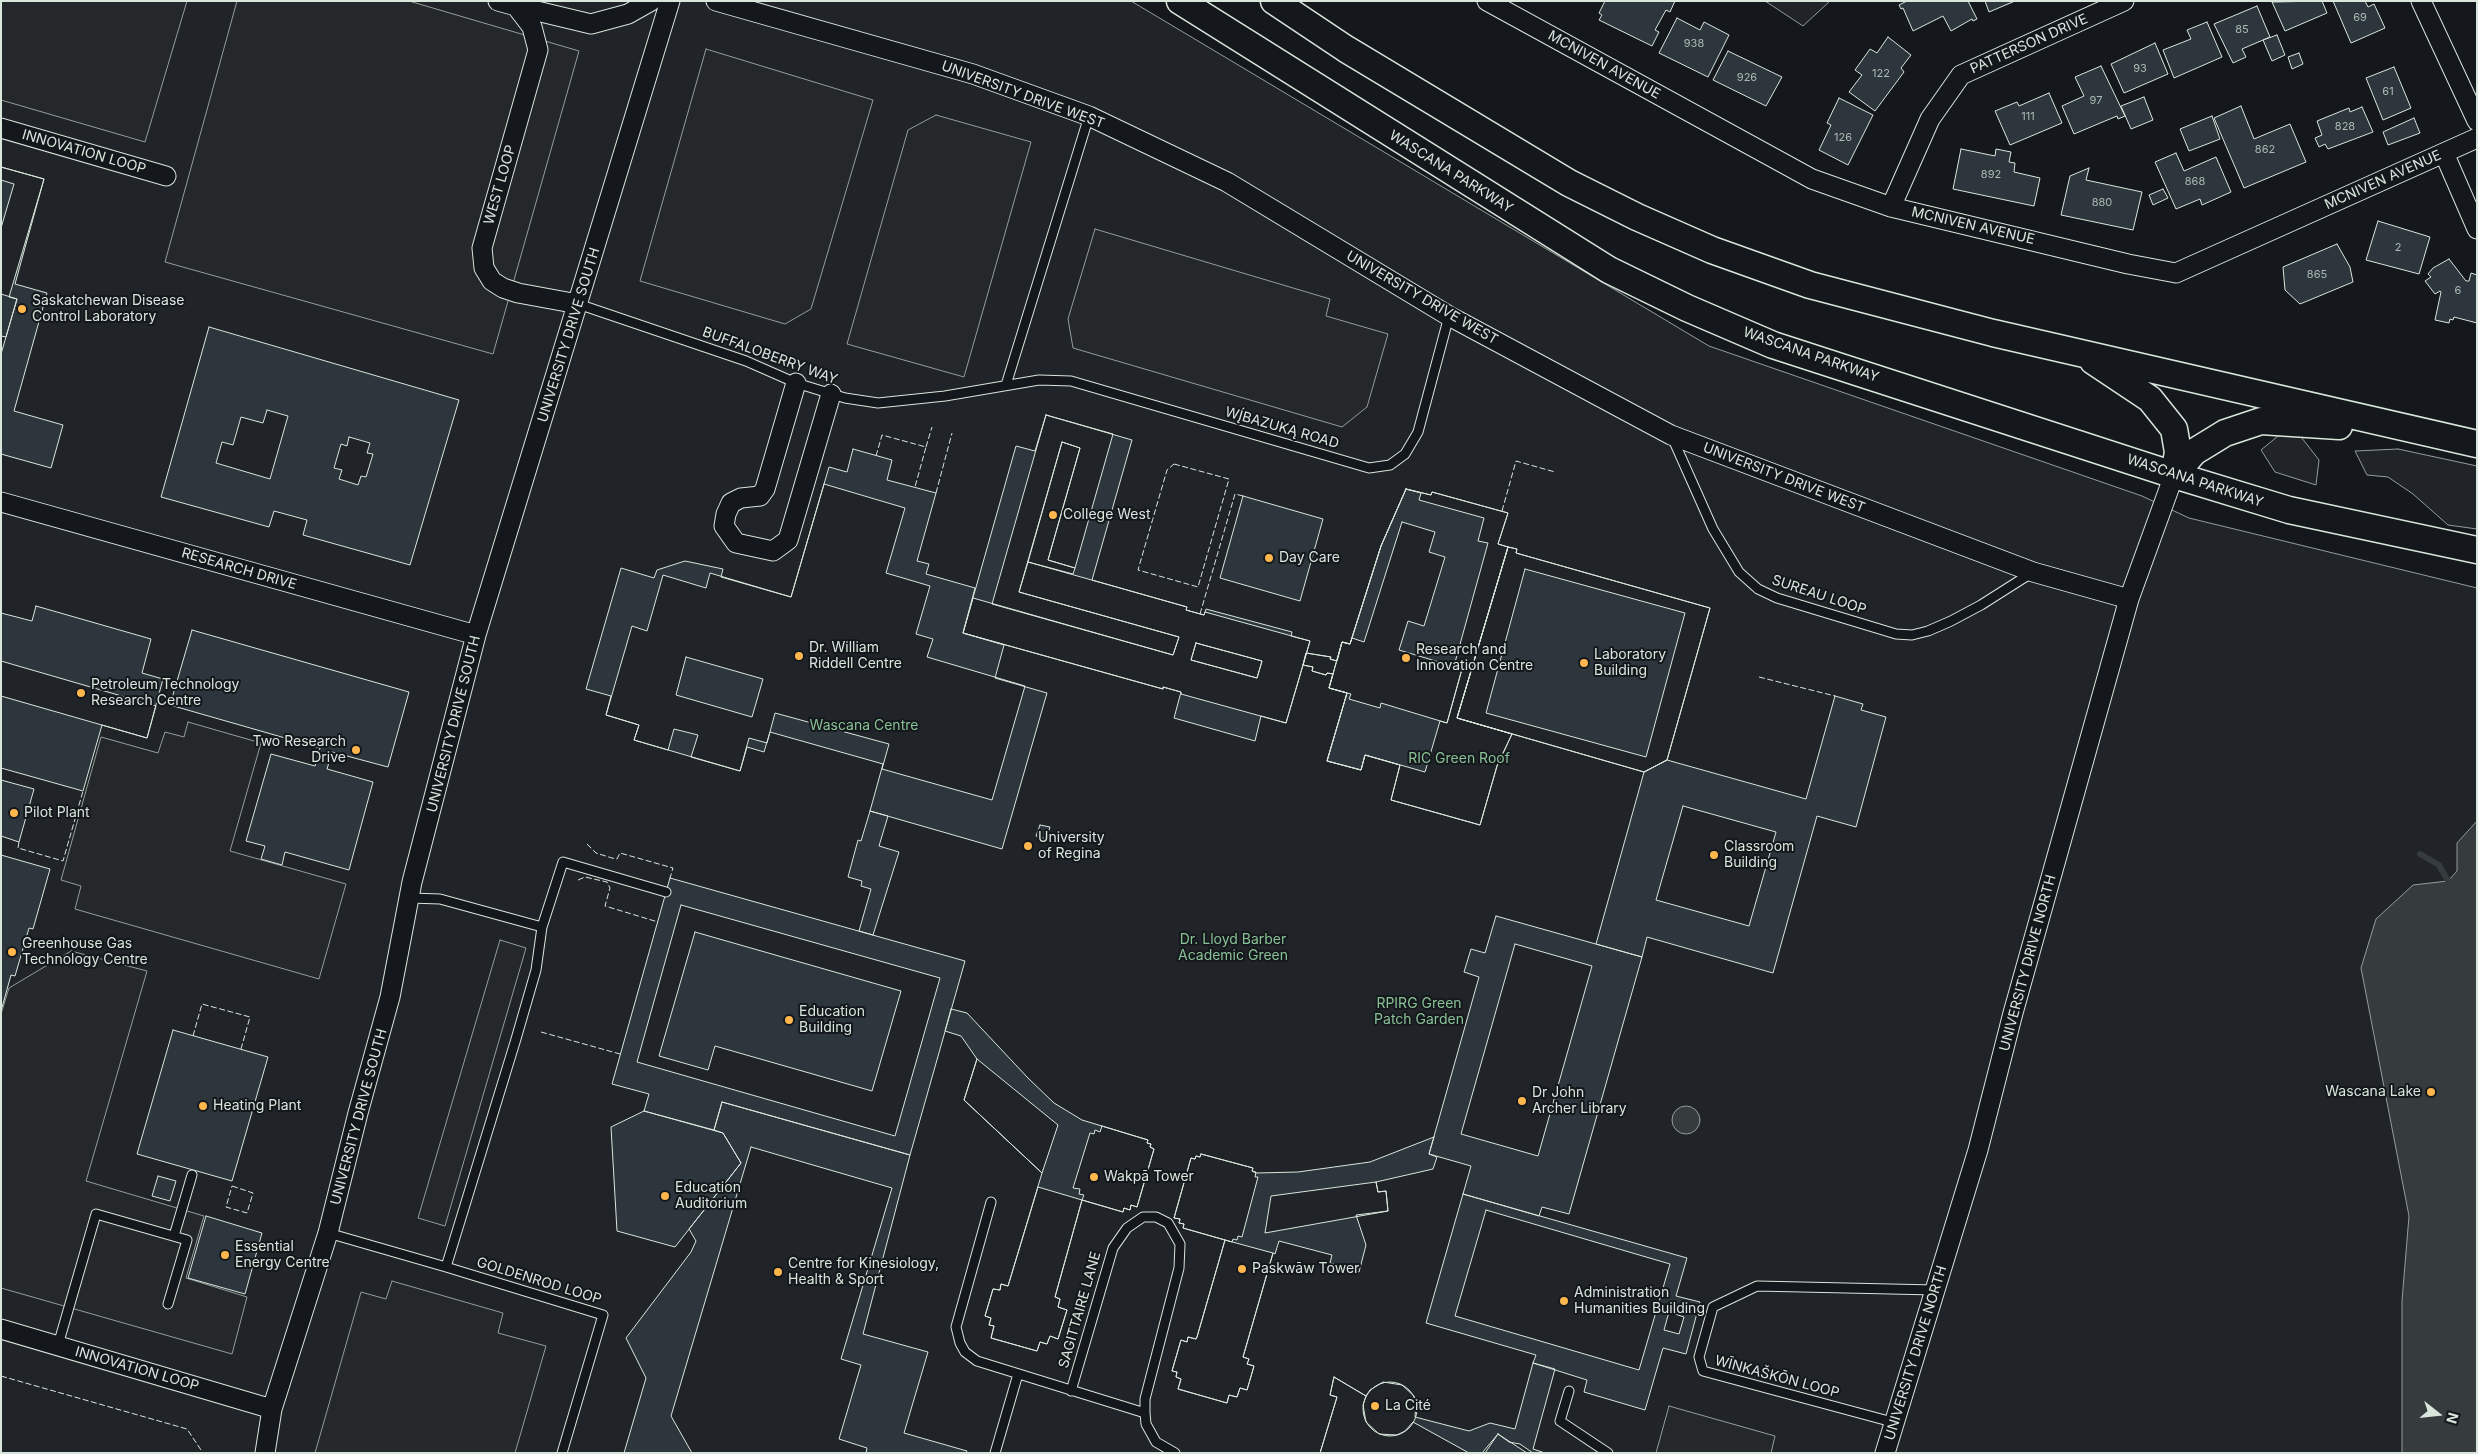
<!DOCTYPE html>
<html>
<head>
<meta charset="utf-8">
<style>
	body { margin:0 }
	#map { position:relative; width:2478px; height:1454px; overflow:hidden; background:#14181c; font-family:Inter,sans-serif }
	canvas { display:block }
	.frame { position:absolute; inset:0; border:2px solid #d8e6dc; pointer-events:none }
	.north { position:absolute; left:2413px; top:1389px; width:50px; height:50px; -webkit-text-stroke:4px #14181c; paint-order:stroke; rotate:106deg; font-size:14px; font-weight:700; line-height:20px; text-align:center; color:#d8e6dc }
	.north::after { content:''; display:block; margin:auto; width:18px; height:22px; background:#d8e6dc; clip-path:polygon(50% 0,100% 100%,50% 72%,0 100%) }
</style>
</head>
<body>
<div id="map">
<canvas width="2478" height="1454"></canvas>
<div class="frame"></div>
<div class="north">N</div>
</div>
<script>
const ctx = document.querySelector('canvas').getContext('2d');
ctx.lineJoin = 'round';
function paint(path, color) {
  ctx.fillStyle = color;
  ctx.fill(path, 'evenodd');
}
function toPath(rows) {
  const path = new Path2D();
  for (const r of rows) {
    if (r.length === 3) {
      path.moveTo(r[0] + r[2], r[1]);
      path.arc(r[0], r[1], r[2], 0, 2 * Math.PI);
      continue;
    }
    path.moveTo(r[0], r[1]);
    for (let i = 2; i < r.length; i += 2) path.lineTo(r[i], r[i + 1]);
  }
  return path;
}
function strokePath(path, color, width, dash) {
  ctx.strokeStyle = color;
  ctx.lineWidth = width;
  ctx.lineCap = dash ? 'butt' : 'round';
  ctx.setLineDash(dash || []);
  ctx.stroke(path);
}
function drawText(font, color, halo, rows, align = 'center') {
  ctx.font = font + ' Inter,sans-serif';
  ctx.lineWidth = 4;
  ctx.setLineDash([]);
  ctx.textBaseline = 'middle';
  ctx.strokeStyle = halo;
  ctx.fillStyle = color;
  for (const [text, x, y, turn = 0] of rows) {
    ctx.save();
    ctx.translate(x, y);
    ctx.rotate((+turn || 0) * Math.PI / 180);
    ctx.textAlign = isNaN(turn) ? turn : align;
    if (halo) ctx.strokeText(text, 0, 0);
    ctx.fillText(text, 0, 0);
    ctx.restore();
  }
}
const green = toPath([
	[1,1,1131,1,1709,346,2142,496,2189,518,2477,588,2477,1453,1,1453,1,1],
	[1765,1,1830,1,1803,26,1765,1],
	[2298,433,2319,460,2316,485,2275,472,2261,450,2278,436,2298,433],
	[2398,449,2477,466,2477,529,2448,525,2413,494,2388,477,2367,475,2355,451,2398,449]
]);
const parking = toPath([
	[1,1,187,1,145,142,1,100,1,1],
	[237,1,409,1,579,51,493,354,165,262,237,1],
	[706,49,873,100,811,309,785,324,640,281,706,49],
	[936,115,1031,142,964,377,847,344,908,130,936,115],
	[1095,229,1330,299,1326,316,1388,334,1367,407,1342,427,1073,348,1068,319,1095,229],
	[188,722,261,743,230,851,346,884,319,979,75,909,81,886,61,880,101,737,158,753,165,732,184,737,188,722],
	[500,940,526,948,445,1226,418,1218,500,940],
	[71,951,147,971,86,1181,204,1216,186,1278,247,1297,232,1354,1,1288,1,1014,9,988,71,951],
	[392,1281,503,1313,498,1333,546,1346,515,1453,315,1453,361,1292,386,1299,392,1281],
	[1669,1406,1775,1436,1771,1453,1656,1453,1669,1406]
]);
const water = toPath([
	[2477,821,2477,1453,2402,1453,2402,1301,2409,1216,2361,968,2376,919,2413,885,2448,881,2457,871,2457,843,2477,821],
	[1686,1120,14]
]);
const stream = toPath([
	[2420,854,2439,865,2448,881]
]);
const building = toPath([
	[1605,1,1675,1,1670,12,1666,10,1655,30,1659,32,1652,46,1599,20,1602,15,1599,13,1605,1],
	[1907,1,1968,1,1977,19,1973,21,1972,19,1951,31,1943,16,1913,31,1903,8,1901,9,1899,5,1907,1],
	[1985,1,2015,1,1989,12,1985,1],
	[2322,1,2327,13,2285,31,2272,2,2322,1],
	[2333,1,2365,1,2368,7,2374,4,2385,28,2351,43,2333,1],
	[2257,6,2270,37,2242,49,2246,57,2233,63,2214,24,2257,6],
	[1677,18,1700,30,1704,22,1729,35,1708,77,1659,53,1677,18],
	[2207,22,2222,57,2174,78,2163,50,2191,39,2187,30,2207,22],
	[2277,35,2285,55,2272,61,2263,40,2277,35],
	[1888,37,1911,55,1901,68,1904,72,1875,111,1849,92,1862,75,1855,70,1870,49,1877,53,1888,37],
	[2155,43,2168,74,2124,93,2111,64,2155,43],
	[1728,51,1782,77,1766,106,1713,80,1728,51],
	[2299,53,2303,64,2292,69,2288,57,2299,53],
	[2101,66,2125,116,2118,119,2117,116,2074,134,2062,106,2084,96,2075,77,2101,66],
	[2394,67,2411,108,2383,120,2366,78,2394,67],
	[2049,93,2062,123,2010,145,1995,111,2017,102,2019,106,2049,93],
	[2144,97,2153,120,2131,129,2121,106,2144,97],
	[1839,98,1873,115,1848,165,1819,150,1831,125,1827,123,1839,98],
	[2241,106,2254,139,2290,124,2306,162,2244,188,2214,118,2241,106],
	[2362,107,2373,132,2328,149,2325,144,2319,147,2315,138,2322,135,2317,121,2349,108,2350,112,2362,107],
	[2212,116,2220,139,2189,151,2180,129,2212,116],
	[2414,118,2420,133,2388,145,2383,132,2414,118],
	[1961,149,1995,156,1996,149,2011,152,2009,162,2015,163,2014,172,2040,178,2034,206,1953,189,1961,149],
	[2176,153,2184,171,2216,157,2231,192,2202,205,2200,199,2176,209,2155,162,2176,153],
	[1,167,44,179,15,284,47,293,14,411,63,425,51,468,1,454,1,167],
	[1,167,44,179,9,297,17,299,1,354,1,167],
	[2089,168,2086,180,2142,192,2133,230,2061,215,2070,176,2089,168],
	[1,180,14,184,1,228,1,180],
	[2163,189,2168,198,2153,205,2149,195,2163,189],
	[2378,221,2430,237,2419,274,2366,260,2378,221],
	[2337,244,2350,267,2353,282,2300,304,2285,290,2283,267,2337,244],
	[2449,259,2466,281,2469,281,2471,273,2477,275,2477,323,2454,317,2453,320,2450,319,2449,323,2435,320,2441,292,2440,291,2435,294,2425,281,2431,277,2428,274,2433,268,2449,259],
	[1,294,17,299,6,337,1,336,1,294],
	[209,327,459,400,410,565,303,535,307,520,274,511,269,527,161,497,209,327],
	[267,410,288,416,270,479,216,463,222,442,233,445,241,417,263,423,267,410],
	[349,437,370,443,367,453,373,454,366,477,361,476,358,485,339,479,342,470,334,468,341,444,347,446,349,437],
	[1046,415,1132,440,1092,580,1187,607,1186,610,1204,615,1206,609,1292,632,1291,636,1310,641,1286,723,1261,716,1255,741,1174,718,1181,692,1163,687,1163,689,963,633,1016,446,1035,451,1046,415],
	[1046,415,1113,434,1075,568,1048,560,1080,448,1062,442,1019,592,1179,637,1173,655,992,604,1046,415],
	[1062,442,1080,448,1048,560,1075,568,1073,574,1028,562,1062,442],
	[853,449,892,460,887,480,936,493,917,561,929,564,926,574,975,588,963,633,1004,645,995,678,1047,693,1002,849,870,811,883,764,770,732,764,752,747,747,740,771,634,740,639,725,606,715,611,696,586,689,621,568,654,578,657,570,685,561,723,569,721,577,791,597,829,467,847,472,853,449],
	[824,484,905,508,886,573,930,586,916,634,933,639,927,657,1025,686,992,800,882,769,889,744,775,713,767,743,749,738,740,771,691,757,698,735,674,729,668,750,634,740,639,725,606,715,632,626,647,631,663,575,706,588,710,573,791,597,824,484],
	[1406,489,1431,495,1432,492,1508,513,1498,544,1508,547,1457,718,1512,734,1497,766,1480,825,1391,800,1400,765,1365,755,1361,770,1327,761,1347,693,1329,688,1333,674,1327,673,1326,675,1312,671,1313,667,1303,665,1306,653,1331,657,1330,659,1337,661,1342,642,1350,644,1381,546,1406,489],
	[1406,489,1431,495,1432,492,1508,513,1498,544,1508,547,1457,718,1512,734,1497,766,1480,825,1391,800,1400,765,1365,755,1361,770,1327,761,1347,693,1329,688,1333,674,1327,673,1326,675,1312,671,1313,667,1303,665,1306,653,1331,657,1330,659,1337,661,1342,642,1350,644,1381,546,1406,489],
	[1406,489,1421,493,1419,500,1484,518,1478,541,1488,543,1454,666,1462,669,1447,723,1440,721,1425,772,1365,755,1361,770,1327,761,1347,693,1329,688,1342,642,1350,644,1381,546,1406,489],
	[1243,496,1323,519,1300,601,1220,578,1243,496],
	[1402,522,1435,532,1429,552,1445,557,1424,626,1408,621,1399,650,1462,669,1447,723,1381,703,1380,708,1349,699,1351,694,1329,688,1342,642,1350,644,1352,638,1364,642,1402,522],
	[1508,547,1517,549,1516,553,1710,608,1667,760,1644,772,1457,718,1508,547],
	[1508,547,1517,549,1516,553,1710,608,1667,760,1644,772,1457,718,1508,547],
	[1028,562,1187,607,1186,610,1204,615,1205,612,1310,641,1286,723,1181,694,1181,692,1163,687,1163,689,963,633,973,598,1173,655,1179,637,1019,592,1028,562],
	[1196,643,1262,661,1257,678,1191,660,1196,643],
	[1525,569,1685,613,1646,757,1486,713,1525,569],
	[36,606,151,639,142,673,163,679,147,738,102,725,83,791,1,768,1,613,32,621,36,606],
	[192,630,409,692,388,767,332,752,327,769,373,782,349,870,285,852,282,865,261,859,265,846,246,841,271,754,315,766,320,748,170,705,192,630],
	[1196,643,1262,661,1257,678,1191,660,1196,643],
	[686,657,763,679,752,717,676,695,686,657],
	[1,661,156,706,147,738,1,696,1,661],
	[1835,696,1863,704,1861,710,1886,717,1856,827,1817,816,1773,973,1647,937,1642,957,1596,944,1644,772,1667,760,1806,799,1835,696],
	[1,780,34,789,19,842,1,836,1,780],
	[1683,806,1776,832,1749,926,1656,900,1683,806],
	[870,811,888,816,879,846,899,852,873,935,859,931,871,889,861,886,862,881,848,877,858,840,861,841,870,811],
	[1040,825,1050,827,1046,839,1036,836,1040,825],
	[1,855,50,869,33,929,29,928,15,976,11,975,1,1011,1,855],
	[670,878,965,961,910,1155,722,1102,714,1130,644,1111,649,1094,612,1084,670,878],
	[681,905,940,978,895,1136,637,1062,681,905],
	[1496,916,1642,957,1569,1214,1542,1207,1539,1216,1463,1194,1471,1166,1429,1154,1479,977,1464,972,1471,949,1485,953,1496,916],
	[695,932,901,991,872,1091,715,1046,708,1070,659,1056,695,932],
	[1515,944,1592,966,1538,1156,1461,1134,1515,944],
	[951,1009,967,1013,1028,1078,1054,1103,1082,1120,1148,1140,1147,1143,1151,1144,1150,1147,1154,1149,1137,1207,1131,1205,1130,1210,1124,1208,1123,1212,1082,1200,1055,1297,1060,1299,1058,1307,1067,1310,1058,1339,1050,1336,1047,1344,1040,1342,1037,1351,991,1338,994,1326,989,1325,991,1318,985,1316,993,1289,1000,1290,1001,1284,1008,1286,1042,1173,964,1100,977,1059,961,1036,945,1031,951,1009],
	[173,1030,268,1057,232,1181,137,1154,173,1030],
	[977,1059,1058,1125,1042,1173,964,1100,977,1059],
	[722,1102,910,1155,863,1334,928,1352,904,1433,967,1451,966,1453,624,1453,646,1378,626,1338,691,1252,696,1241,689,1229,741,1163,723,1133,714,1130,722,1102],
	[644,1111,723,1133,741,1163,675,1247,617,1231,611,1127,644,1111],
	[1102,1126,1148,1140,1147,1143,1151,1144,1150,1147,1154,1149,1137,1207,1131,1205,1130,1210,1124,1208,1123,1212,1082,1200,1084,1195,1079,1194,1080,1189,1073,1188,1090,1133,1094,1134,1095,1130,1100,1132,1102,1126],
	[1434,1137,1429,1154,1437,1157,1433,1169,1376,1182,1378,1192,1386,1191,1388,1211,1356,1215,1366,1245,1359,1272,1330,1263,1332,1255,1279,1241,1275,1254,1273,1253,1243,1357,1249,1359,1247,1364,1254,1366,1247,1390,1240,1388,1237,1397,1229,1395,1227,1403,1178,1389,1181,1379,1176,1377,1177,1372,1172,1371,1181,1340,1187,1342,1188,1337,1196,1339,1197,1337,1225,1240,1183,1228,1184,1224,1179,1223,1180,1219,1174,1218,1191,1158,1195,1159,1196,1156,1200,1157,1201,1154,1253,1168,1252,1171,1256,1173,1298,1172,1370,1162,1434,1137],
	[751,1147,892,1188,841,1359,861,1365,839,1439,867,1448,866,1453,692,1453,671,1416,751,1147],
	[1201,1154,1253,1168,1252,1171,1256,1172,1255,1177,1258,1177,1242,1237,1238,1236,1237,1240,1233,1239,1232,1242,1183,1228,1184,1224,1179,1223,1180,1219,1174,1218,1191,1158,1195,1159,1196,1156,1200,1157,1201,1154],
	[158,1176,176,1181,170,1201,152,1196,158,1176],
	[1376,1182,1378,1192,1386,1191,1388,1211,1265,1233,1271,1196,1376,1182],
	[1038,1187,1082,1200,1055,1297,1060,1299,1058,1307,1067,1310,1058,1339,1050,1336,1047,1344,1040,1342,1037,1351,991,1338,994,1326,989,1325,991,1318,985,1316,993,1289,1000,1290,1001,1284,1008,1286,1038,1187],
	[1463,1194,1687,1258,1676,1296,1700,1302,1686,1354,1663,1348,1645,1410,1584,1392,1587,1380,1533,1363,1536,1355,1426,1323,1463,1194],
	[1669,1312,1684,1317,1679,1334,1664,1330,1669,1312],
	[1486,1210,1670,1264,1639,1370,1455,1316,1486,1210],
	[206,1216,262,1233,245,1294,188,1278,206,1216],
	[1225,1240,1273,1253,1243,1357,1249,1359,1247,1364,1254,1366,1247,1390,1240,1388,1237,1397,1229,1395,1227,1403,1178,1389,1181,1379,1176,1377,1177,1372,1172,1371,1181,1340,1187,1342,1188,1337,1196,1339,1197,1337,1225,1240],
	[1533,1363,1555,1369,1533,1449,1545,1453,1320,1453,1337,1397,1330,1395,1334,1377,1366,1396,1370,1390,1383,1382,1402,1385,1414,1396,1416,1403,1415,1417,1469,1431,1490,1423,1515,1429,1533,1363],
	[1334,1377,1366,1396,1363,1405,1366,1422,1379,1434,1397,1435,1405,1431,1413,1422,1469,1453,1320,1453,1337,1397,1330,1395,1334,1377],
	[1390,1409,27],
	[1498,1434,1527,1453,1485,1453,1498,1434],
	[1498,1434,1509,1442,1520,1444,1533,1453,1482,1453,1498,1434]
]);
const lane = toPath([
	[578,304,746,361,796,383,845,398,878,403,945,396,1039,380,1071,381,1369,468,1390,465,1405,454,1418,432,1449,316],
	[1006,385,1089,116],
	[1672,437,1713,529,1739,572,1758,589,1777,598,1896,634,1912,635,1928,631,1951,621,1981,605,2033,572],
	[410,898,440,899,542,927],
	[991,1202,956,1327,960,1343,965,1352,977,1361,1145,1413],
	[328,1233,446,1267,603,1315,562,1453],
	[174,1236,192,1175],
	[446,1267,516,1039,536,970,542,927,563,862,666,892],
	[58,1345,96,1214,187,1240,168,1304],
	[1071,1391,1113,1248,1127,1228,1143,1217,1156,1217,1168,1223,1180,1244,1179,1268,1145,1399,1145,1413,1146,1424,1156,1442,1175,1453],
	[1569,1391,1560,1421,1608,1453],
	[1896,1423,1703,1371,1699,1357,1713,1307,1757,1286,1935,1290],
	[995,1453,1018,1374]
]);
const street = toPath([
	[498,1,516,6,532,27,538,50,482,248,484,268,492,281,503,288,518,293,578,304],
	[716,1,973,74,1089,116,1227,182,1449,316,1671,435,2033,572,2129,599],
	[1487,1,1812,179,1891,207,2128,264,2176,273,2477,138],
	[2421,1,2477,121],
	[516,6,591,24,628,14,651,1],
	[1,128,166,176],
	[2444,153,2477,229],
	[1891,207,1930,119,1961,75,2124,1],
	[796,383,765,489,760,496,741,498,731,503,726,514,724,526,736,543,773,551,788,540,831,394],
	[1,502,476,635],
	[1,1329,272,1409],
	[265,1453,272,1409,328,1233,358,1113,390,997,412,882,476,635,670,1],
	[1885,1453,1978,1150,2013,1013,2129,599,2174,475]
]);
const secondary = toPath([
	[1180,1,1609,270,1687,308,1773,345,2174,475,2289,510,2477,550],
	[1274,1,1346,49,1569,183,1637,217,1712,250,1810,285,1993,333,2477,444],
	[2093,361,2150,399,2174,429,2178,452,2174,475],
	[2174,475,2194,452,2225,433,2261,421,2339,426]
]);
const fence = toPath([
	[926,447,932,427],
	[876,456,882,435,926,447,915,487],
	[1174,464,1229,479,1198,587,1138,570,1167,470,1174,464],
	[936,493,952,433],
	[1502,511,1516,461,1555,472],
	[1200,614,1235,494,1243,496],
	[1759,677,1835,696],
	[19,842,18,848,63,861,83,791],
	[587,844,596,853,612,858,617,859,620,853,673,868,670,878],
	[578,880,585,877,607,882,610,888,605,906,658,922],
	[541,1032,620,1054],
	[193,1036,202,1004,250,1017,241,1049],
	[232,1186,253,1193,247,1213,226,1207,232,1186],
	[1,1376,187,1429,203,1453]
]);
const markers = [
	[22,309,5,"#ffb74d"],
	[1053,515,5,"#ffb74d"],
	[1269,558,5,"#ffb74d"],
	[799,656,5,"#ffb74d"],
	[1406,658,5,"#ffb74d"],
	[1584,663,5,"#ffb74d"],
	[81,693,5,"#ffb74d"],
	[356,750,5,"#ffb74d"],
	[14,813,5,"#ffb74d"],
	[1028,846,5,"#ffb74d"],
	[1714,855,5,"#ffb74d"],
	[12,952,5,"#ffb74d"],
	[789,1020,5,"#ffb74d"],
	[2431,1092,5,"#ffb74d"],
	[1522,1101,5,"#ffb74d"],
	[203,1106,5,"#ffb74d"],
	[1094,1177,5,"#ffb74d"],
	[665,1196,5,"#ffb74d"],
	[225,1255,5,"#ffb74d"],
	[1242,1269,5,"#ffb74d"],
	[778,1272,5,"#ffb74d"],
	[1564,1301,5,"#ffb74d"],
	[1375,1406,5,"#ffb74d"]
];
const numberNames = [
	["69",2360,18],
	["85",2242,30],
	["938",1694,44],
	["93",2140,69],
	["122",1881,74],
	["926",1747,78],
	["61",2388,92],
	["97",2096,101],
	["111",2028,117],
	["828",2345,127],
	["126",1843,138],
	["862",2265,150],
	["892",1991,175],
	["868",2195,182],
	["880",2102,203],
	["2",2398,248],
	["865",2317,275],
	["6",2458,291]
];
const streetNames = [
	["PATTERSON DRIVE",2029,44,-24],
	["MCNIVEN AVENUE",1604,65,29],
	["UNIVERSITY DRIVE WEST",1023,95,20],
	["INNOVATION LOOP",84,152,16],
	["WASCANA PARKWAY",1451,172,32],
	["MCNIVEN AVENUE",2383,180,-24],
	["WEST LOOP",500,185,-74],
	["MCNIVEN AVENUE",1973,226,13],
	["UNIVERSITY DRIVE WEST",1422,298,30],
	["UNIVERSITY DRIVE SOUTH",569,335,-73],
	["WASCANA PARKWAY",1811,355,19],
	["BUFFALOBERRY WAY",770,356,20],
	["WĮ́BAZUKĄ ROAD",1282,428,16],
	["UNIVERSITY DRIVE WEST",1784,478,21],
	["WASCANA PARKWAY",2195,481,18],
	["RESEARCH DRIVE",239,569,16],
	["SUREAU LOOP",1819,595,18],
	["UNIVERSITY DRIVE SOUTH",454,724,-76],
	["UNIVERSITY DRIVE NORTH",2028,963,-75],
	["UNIVERSITY DRIVE SOUTH",359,1117,-75],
	["GOLDENROD LOOP",539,1281,17],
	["SAGITTAIRE LANE",1080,1310,-74],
	["UNIVERSITY DRIVE NORTH",1916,1353,-73],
	["INNOVATION LOOP",137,1369,16],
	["WĪNKAŠKŌN LOOP",1777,1377,15]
];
const poiNames = [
	["Saskatchewan Disease",32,301],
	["Control Laboratory",32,317],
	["College West",1063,515],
	["Day Care",1279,558],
	["Dr. William",809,648],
	["Riddell Centre",809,664],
	["Research and",1416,650],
	["Innovation Centre",1416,666],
	["Laboratory",1594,655],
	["Building",1594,671],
	["Petroleum Technology",91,685],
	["Research Centre",91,701],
	["Two Research",346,742,"right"],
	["Drive",346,758,"right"],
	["Pilot Plant",24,813],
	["University",1038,838],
	["of Regina",1038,854],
	["Classroom",1724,847],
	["Building",1724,863],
	["Greenhouse Gas",22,944],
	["Technology Centre",22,960],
	["Education",799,1012],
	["Building",799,1028],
	["Wascana Lake",2421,1092,"right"],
	["Dr John",1532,1093],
	["Archer Library",1532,1109],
	["Heating Plant",213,1106],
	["Wakpā Tower",1104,1177],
	["Education",675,1188],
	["Auditorium",675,1204],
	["Essential",235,1247],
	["Energy Centre",235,1263],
	["Centre for Kinesiology,",788,1264],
	["Health & Sport",788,1280],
	["Paskwāw Tower",1252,1269],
	["Administration",1574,1293],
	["Humanities Building",1574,1309],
	["La Cité",1385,1406]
];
const parkNames = [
	["Wascana Centre",864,726],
	["RIC Green Roof",1459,759],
	["Dr. Lloyd Barber",1233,940],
	["Academic Green",1233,956],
	["RPIRG Green",1419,1004],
	["Patch Garden",1419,1020]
];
paint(green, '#202428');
strokePath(green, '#939e99', 1);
paint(parking, '#24282b');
strokePath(parking, '#939e99', 1);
paint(water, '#363b3e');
strokePath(water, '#939e99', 1);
strokePath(stream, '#363b3e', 6);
paint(building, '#2c363c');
strokePath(building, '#d8e6dc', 1);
strokePath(lane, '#d8e6dc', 11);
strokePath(street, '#d8e6dc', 21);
strokePath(secondary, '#d8e6dc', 29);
strokePath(lane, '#14181c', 9);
strokePath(street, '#14181c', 19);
strokePath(secondary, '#14181c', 26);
strokePath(fence, '#d8e6dc', 1, [6, 2.5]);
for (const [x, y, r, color] of markers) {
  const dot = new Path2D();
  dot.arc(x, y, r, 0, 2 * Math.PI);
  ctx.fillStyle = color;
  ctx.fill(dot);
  strokePath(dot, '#14181c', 2);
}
drawText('11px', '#adbab4', null, numberNames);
drawText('14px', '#d8e6dc', '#14181c', streetNames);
drawText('14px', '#d8e6dc', '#14181c', poiNames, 'left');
drawText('14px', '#8ac095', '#14181c', parkNames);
</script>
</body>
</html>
